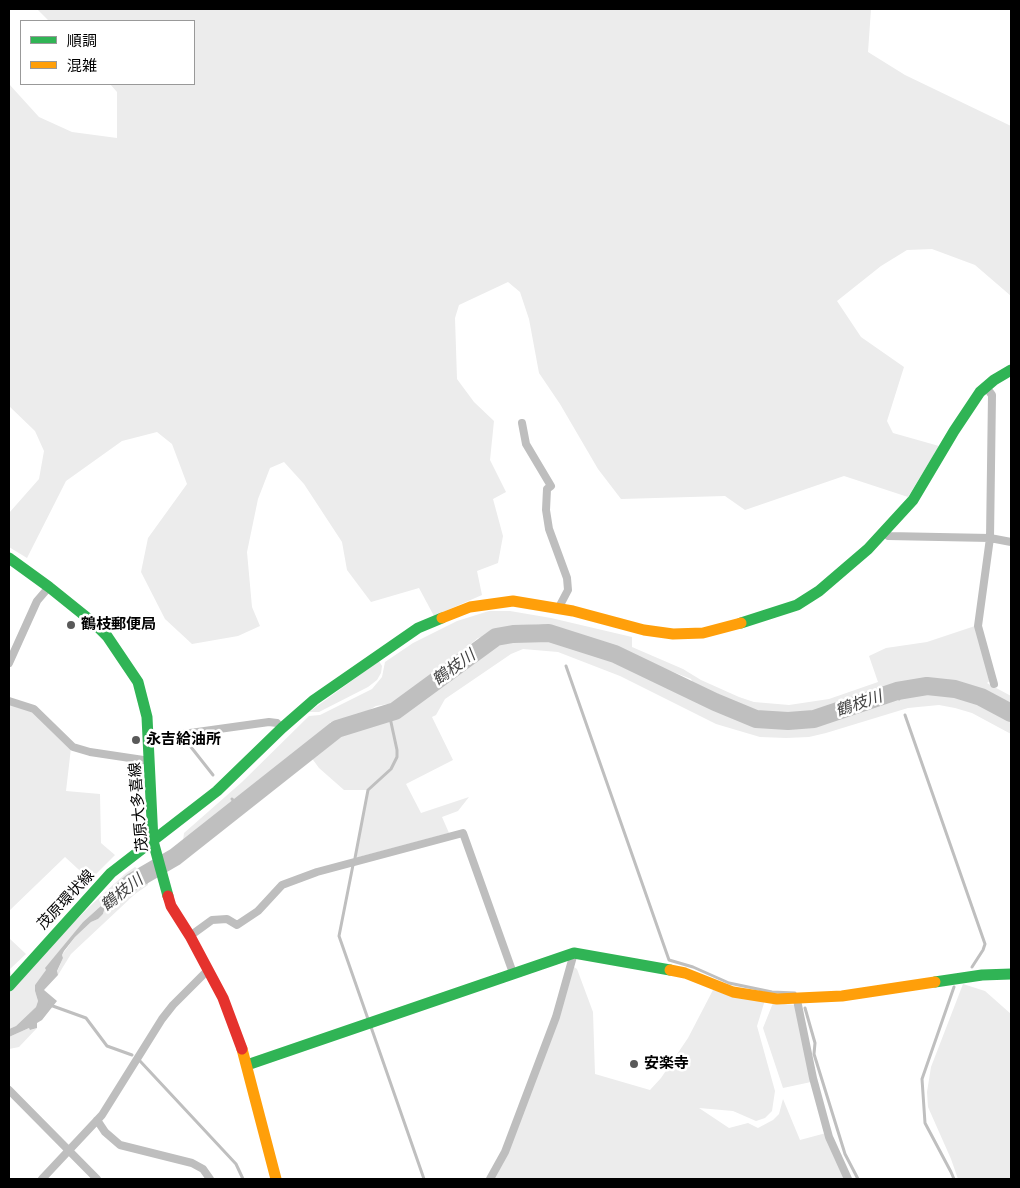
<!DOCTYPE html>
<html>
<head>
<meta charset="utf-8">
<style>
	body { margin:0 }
	#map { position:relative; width:1020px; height:1188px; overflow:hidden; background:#fff; font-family:"PT Sans Narrow","Noto Sans JP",sans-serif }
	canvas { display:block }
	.frame { position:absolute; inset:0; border:10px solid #000; pointer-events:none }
	.legend { position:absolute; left:20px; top:20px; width:175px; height:65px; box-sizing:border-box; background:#fff; border:1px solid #999; margin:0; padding:6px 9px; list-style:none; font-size:15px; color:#000 }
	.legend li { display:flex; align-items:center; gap:10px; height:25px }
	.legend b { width:25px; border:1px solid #999 }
</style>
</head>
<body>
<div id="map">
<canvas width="1020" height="1188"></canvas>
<div class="frame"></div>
<ul class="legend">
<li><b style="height:6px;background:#30b455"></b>順調</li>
<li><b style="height:6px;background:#ff9f0a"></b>混雑</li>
</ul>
</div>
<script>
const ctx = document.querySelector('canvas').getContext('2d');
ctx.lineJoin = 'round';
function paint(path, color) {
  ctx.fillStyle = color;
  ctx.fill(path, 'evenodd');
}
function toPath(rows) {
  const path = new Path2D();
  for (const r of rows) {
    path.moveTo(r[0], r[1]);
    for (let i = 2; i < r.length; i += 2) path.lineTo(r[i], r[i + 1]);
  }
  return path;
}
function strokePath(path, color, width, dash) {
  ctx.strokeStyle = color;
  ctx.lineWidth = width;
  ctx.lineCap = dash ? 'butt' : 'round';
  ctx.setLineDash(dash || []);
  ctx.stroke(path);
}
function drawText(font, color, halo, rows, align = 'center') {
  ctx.font = font + ' "PT Sans Narrow","Noto Sans JP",sans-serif';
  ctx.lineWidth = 5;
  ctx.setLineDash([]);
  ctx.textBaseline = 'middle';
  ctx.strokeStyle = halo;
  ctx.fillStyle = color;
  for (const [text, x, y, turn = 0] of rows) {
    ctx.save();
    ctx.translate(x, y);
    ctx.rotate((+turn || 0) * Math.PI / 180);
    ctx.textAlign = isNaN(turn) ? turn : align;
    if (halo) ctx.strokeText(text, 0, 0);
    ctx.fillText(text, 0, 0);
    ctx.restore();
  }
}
const green = toPath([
	[37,9,871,9,868,52,905,75,1011,126,1011,296,975,265,932,249,907,250,881,266,837,301,861,337,904,367,887,421,893,433,939,446,908,497,844,476,745,510,725,496,621,499,598,469,560,404,539,373,529,319,520,292,508,282,459,305,455,318,457,379,474,402,494,421,490,460,506,492,493,499,503,536,498,563,477,571,482,595,434,616,419,588,371,602,347,570,342,542,304,484,284,462,270,468,258,499,247,552,252,607,260,626,238,636,192,644,165,619,141,572,148,538,187,484,172,444,157,432,122,441,66,481,27,558,9,547,9,513,39,479,44,451,35,431,9,406,9,84,39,117,72,132,117,138,117,92,110,84,194,84,194,21,49,21],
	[489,611,510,611,551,618,632,637,632,647,683,669,701,680,739,697,754,702,789,705,829,699,878,682,869,656,886,648,927,642,975,626,991,680,987,683,1011,696,1011,708,1001,701,981,692,960,686,924,684,904,685,878,692,825,713,797,718,774,718,737,709,696,690,691,679,584,637,579,637,568,630,539,624,528,625,478,638,443,667,439,675,400,702,376,706,356,718,330,722,330,729,275,771,275,774,237,804,233,799,231,800,235,806,182,849,184,833,242,782,309,716,320,715,372,689,382,677,385,662,413,643,457,621],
	[513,636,555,638,585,646,722,709,754,719,798,722,819,719,900,692,923,689,950,691,986,701,1011,715,1011,734,972,713,955,708,939,705,908,708,826,733,809,737,786,738,760,737,716,724,620,676,558,652,523,649,511,654,445,699,436,715,432,717,453,760,406,784,421,813,469,797,458,811,442,817,449,833,355,858,368,790,344,790,319,768,308,753,339,731,359,723,398,712,415,704,447,675,497,640],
	[379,661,382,666,381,673,377,680,368,687,319,712,309,712],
	[9,703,32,711,71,748,66,791,100,794,101,843,115,855,90,880,65,857,9,911],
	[135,867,140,871,83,922,46,968,47,970,35,985,35,991,38,1001,36,1007,16,1026,9,1029,9,992,24,977,37,960,89,907,126,873],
	[142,883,144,886,148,883,148,885,135,894,71,954,58,975,57,972,63,958,62,955,75,937,91,922,98,919,103,914,105,907,128,888,135,884],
	[9,938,26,954,10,969,12,978,9,981],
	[574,967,577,969,593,1012,595,1074,650,1090,661,1078,688,1038,713,990,765,1000,757,1026,775,1091,772,1111,765,1118,756,1121,733,1111,699,1108,729,1128,748,1123,758,1128,773,1120,779,1114,783,1099,800,1140,826,1133,845,1179,493,1179],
	[963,984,985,991,1011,1014,1011,1179,958,1179,951,1159,928,1107,927,1092,931,1067],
	[773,1003,795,1005,811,1082,783,1088,763,1028],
	[29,1028,31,1030,37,1028,19,1047,9,1049,9,1037]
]);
const water = toPath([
	[140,871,146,877,148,883,144,886,142,883,135,884,128,888,105,907,103,914,98,919,91,922,75,937,64,951,62,955,63,958,57,971,58,975,44,990,57,1001,42,1020,37,1023,37,1028,30,1030,29,1028,9,1037,9,1029,16,1026,36,1007,38,1001,35,991,35,985,46,970,45,968,83,922]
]);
const stream = toPath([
	[566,666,669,960,693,967,729,983,772,992,795,993],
	[897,691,899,699],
	[905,715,985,944,983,950,972,967],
	[187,742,213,775],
	[232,799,239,807],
	[355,858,368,790,391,769,397,757,397,750,389,713],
	[353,865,339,936,368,1019],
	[50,1005,86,1018,107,1046,132,1055],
	[805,1008,815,1043,814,1054,845,1154,858,1179],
	[371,1027,424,1179],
	[140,1061,236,1164,243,1179],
	[954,1179,951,1172,925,1123,922,1079,954,987]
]);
const river = toPath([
	[125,888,132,882,175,857,337,729,395,711,496,637,513,634,549,633,615,654,715,702,756,719,788,721,814,719,897,691,927,686,955,689,981,697,1011,713]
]);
const street = toPath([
	[986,387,992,395,990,538,978,626,994,684],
	[522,423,526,444,551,486,547,489,546,510,549,529,567,578,568,590,558,609],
	[883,532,888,536,990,538,1011,542],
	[9,663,37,601,49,587],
	[9,701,34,709,73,747,90,752,150,761],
	[147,739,269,722,277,723,282,728],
	[190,936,212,920,227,919,237,925,258,911,282,885,317,872,463,833,513,973],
	[797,1000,813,1078,829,1137,848,1179],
	[9,1090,97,1179],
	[97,1120,105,1132,120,1145,192,1163,203,1169,210,1179],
	[42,1179,102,1115,162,1019,173,1005,208,970],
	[490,1179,505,1152,556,1017,574,953]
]);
const fast = toPath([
	[9,558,49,587,95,624,107,636,138,682,147,717,153,841,168,896],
	[741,623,797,605,819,591,868,549,913,500,954,431,980,392,994,380,1011,370],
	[935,982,982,975,1011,974],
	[9,986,111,873,217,791,282,728,314,700,418,628,442,618],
	[247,1065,574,953,670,970]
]);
const slow = toPath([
	[442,618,470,607,513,601,573,611,644,630,673,634,703,633,741,623],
	[670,970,685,973,733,992,777,999,842,996,935,982],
	[242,1049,276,1179]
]);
const jam = toPath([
	[168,896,171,906,190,936,223,998,242,1049]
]);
const markers = [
	[71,625,5,"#595959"],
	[136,740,5,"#595959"],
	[634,1064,5,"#595959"]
];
const poiNames = [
	["鶴枝郵便局",81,625],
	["永吉給油所",146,740],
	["安楽寺",644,1064]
];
const streetNames = [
	["茂原大多喜線",139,807,-95],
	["茂原環状線",66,900,-47]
];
const waterNames = [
	["鶴枝川",454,668,-36],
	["鶴枝川",859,704,-19],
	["鶴枝川",122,893,-38]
];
paint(green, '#ececec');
paint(water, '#bfbfbf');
strokePath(stream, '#bfbfbf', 3);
strokePath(river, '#bfbfbf', 18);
strokePath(street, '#bebebe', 8);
strokePath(fast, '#30b455', 11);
strokePath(slow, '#ff9f0a', 11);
strokePath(jam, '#e5322d', 11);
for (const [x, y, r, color] of markers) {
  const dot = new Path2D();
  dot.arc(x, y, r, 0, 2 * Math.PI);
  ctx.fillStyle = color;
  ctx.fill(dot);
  strokePath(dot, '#fff', 2);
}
drawText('bold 15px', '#000', '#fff', poiNames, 'left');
drawText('15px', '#000', '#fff', streetNames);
drawText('italic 16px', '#444', '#fff', waterNames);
</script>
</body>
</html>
